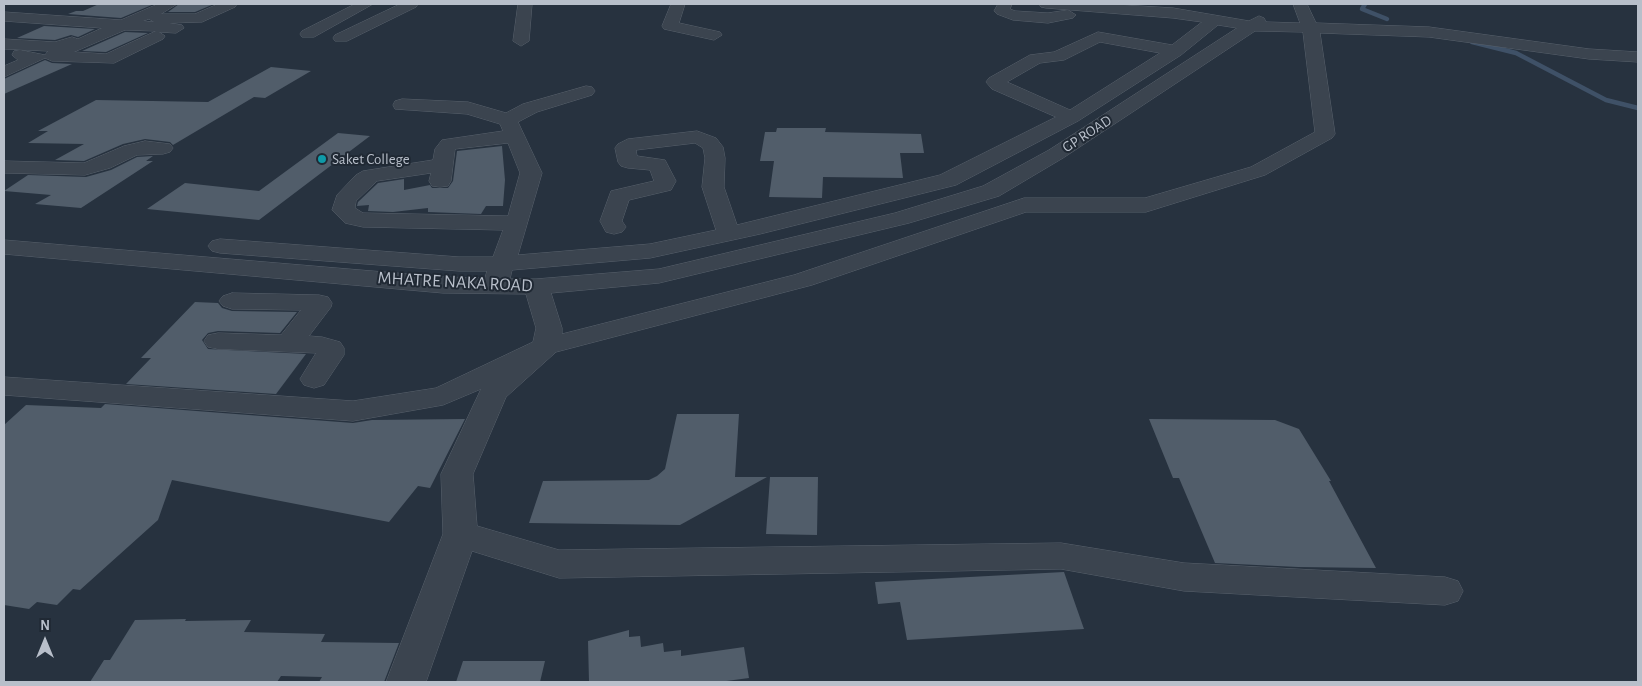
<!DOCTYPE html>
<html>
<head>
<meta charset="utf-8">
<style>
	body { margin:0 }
	#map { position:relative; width:1642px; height:686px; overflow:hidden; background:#27323f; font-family:"Alegreya Sans",sans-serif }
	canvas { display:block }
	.frame { position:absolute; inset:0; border:5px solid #b8bfca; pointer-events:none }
	.north { position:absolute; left:20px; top:616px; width:50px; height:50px; -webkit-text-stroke:4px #202934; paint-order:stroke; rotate:0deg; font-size:14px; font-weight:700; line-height:20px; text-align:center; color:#b8bfca }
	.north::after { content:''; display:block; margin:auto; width:18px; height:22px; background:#b8bfca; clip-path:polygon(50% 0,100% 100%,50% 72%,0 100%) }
</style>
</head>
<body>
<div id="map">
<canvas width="1642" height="686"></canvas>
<div class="frame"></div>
<div class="north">N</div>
</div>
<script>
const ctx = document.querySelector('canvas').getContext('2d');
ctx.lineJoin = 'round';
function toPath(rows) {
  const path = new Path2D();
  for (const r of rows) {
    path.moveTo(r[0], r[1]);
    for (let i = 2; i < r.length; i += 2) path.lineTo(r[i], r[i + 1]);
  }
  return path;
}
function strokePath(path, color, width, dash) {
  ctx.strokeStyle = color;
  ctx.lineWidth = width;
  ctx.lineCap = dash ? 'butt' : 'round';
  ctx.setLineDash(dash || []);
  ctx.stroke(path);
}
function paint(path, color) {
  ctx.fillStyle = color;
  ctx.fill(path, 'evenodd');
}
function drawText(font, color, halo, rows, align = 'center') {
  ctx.font = font + ' "Alegreya Sans",sans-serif';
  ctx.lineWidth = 4;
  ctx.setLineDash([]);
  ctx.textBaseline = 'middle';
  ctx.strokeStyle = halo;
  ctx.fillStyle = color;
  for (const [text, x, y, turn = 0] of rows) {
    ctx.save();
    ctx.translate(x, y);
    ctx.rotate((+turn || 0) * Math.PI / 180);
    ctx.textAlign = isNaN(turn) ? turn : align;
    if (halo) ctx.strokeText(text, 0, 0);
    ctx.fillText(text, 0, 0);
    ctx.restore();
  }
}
const stream = toPath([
	[1365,4,1362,9,1387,19],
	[1472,42,1516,53,1606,100,1638,108]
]);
const building = toPath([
	[99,4,154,4,121,18,68,14,76,11,83,11],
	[179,4,214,4,195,12,168,12],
	[44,26,95,29,78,37,71,35,55,40,17,38],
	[125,32,148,33,106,52,82,51],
	[45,60,52,63,72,64,4,94,4,79],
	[271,67,311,71,265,98,254,97,173,145,170,142,145,139,123,144,84,161,55,160,84,144,28,143,48,131,38,131,96,100,208,102],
	[777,128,826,128,825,132,921,134,924,153,900,153,903,178,823,177,822,198,769,197,774,161,760,161,765,132,776,132],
	[338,133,370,136,259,220,147,209,185,183,259,191],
	[502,146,505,180,503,206,486,206,481,214,428,212,428,208,393,212,368,211,369,205,357,206,358,202,378,183,404,179,404,190,430,185,432,188,448,188,453,181,457,151],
	[153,156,146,161,153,161,81,208,35,204,51,195,4,191,28,175,86,177,111,170,137,157],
	[195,302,218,303,222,308,232,311,297,312,280,333,218,331,208,333,202,340,208,349,306,354,276,394,126,384,151,358,141,358],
	[105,404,353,423,372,420,465,419,430,488,418,486,389,522,172,480,158,520,80,590,73,589,57,605,37,602,29,609,4,605,4,425,26,405,101,408],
	[677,414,739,414,735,477,767,477,680,525,529,523,543,481,649,480,657,476,665,469],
	[1149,419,1275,420,1299,429,1331,481,1329,481,1376,568,1298,567,1215,563,1179,478,1173,478],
	[770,477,818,477,817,535,766,534],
	[1064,572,1084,629,907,640,900,602,878,604,875,582],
	[186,619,185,621,251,620,244,632,325,634,321,642,399,643,384,682,319,682,322,677,281,676,277,682,90,682,104,660,110,660,135,620],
	[629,630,629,637,640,636,641,647,663,643,664,652,681,650,681,656,744,647,749,678,719,682,589,682,588,641],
	[463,661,545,661,540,682,456,682]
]);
const minor = toPath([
	[158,4,177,4,161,14,195,14,218,4,237,4,235,7,202,22,169,23,182,25,184,28,176,33,159,32,165,36,163,39,114,63,52,61,45,58,4,77,4,66,18,60,12,55,14,51,20,50,45,55,48,51,4,49,4,39,55,42,72,37,78,39,102,28,4,21,4,12,121,20,158,4],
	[149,19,154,22,143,21,149,19],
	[125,30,156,31,106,54,74,52,125,30],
	[355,4,373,4,314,37,302,37,300,34,302,31,355,4],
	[400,4,418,4,416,7,347,41,335,41,333,38,335,35,400,4],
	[518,4,532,4,529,41,521,46,513,41,518,4],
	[671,4,685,4,679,23,720,32,722,35,714,40,664,29,662,26,671,4],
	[998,4,1012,4,1010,9,1015,11,1048,13,1068,10,1076,15,1073,18,1048,23,1013,20,997,14,994,11,998,4],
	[1039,4,1106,4,1173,8,1249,21,1259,16,1264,18,1266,22,1300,23,1293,4,1307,4,1316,23,1429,27,1589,49,1638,52,1638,62,1589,59,1429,37,1320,33,1335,134,1332,138,1265,175,1146,212,1026,212,812,285,556,352,506,397,473,474,477,526,559,550,1061,543,1184,563,1445,577,1458,581,1463,591,1458,601,1445,605,1184,591,1061,569,559,578,472,551,426,682,386,682,443,534,441,474,481,389,443,405,353,421,4,395,4,377,353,401,436,388,533,342,536,328,526,294,443,293,4,254,4,240,443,277,485,278,487,271,459,271,220,253,212,251,208,246,212,241,220,239,459,257,493,257,503,230,363,227,345,223,332,210,337,195,356,175,363,171,433,160,435,149,442,140,503,131,500,124,467,114,395,109,393,105,395,101,402,99,468,102,506,113,523,104,586,86,592,87,595,91,592,95,537,112,518,122,542,173,518,255,650,244,716,230,702,187,705,158,703,148,695,143,636,150,637,156,665,160,676,181,671,190,629,200,622,221,626,227,622,232,614,234,606,232,600,221,611,191,654,181,650,170,628,168,621,166,618,162,615,148,618,144,628,139,697,131,716,138,723,147,725,158,724,187,737,225,940,175,1056,117,992,89,986,82,989,78,1030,55,1054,52,1098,32,1172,45,1202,22,1173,18,1046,8,1041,7,1039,4],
	[1218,25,1237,28,1049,150,983,186,895,213,659,269,536,279,510,279,512,270,650,258,760,234,956,185,1078,121,1181,55,1218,25],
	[1255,31,1303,32,1315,132,1251,167,1145,198,1024,198,794,275,562,334,562,328,551,293,659,283,909,223,999,196,1063,158,1255,31],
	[1100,42,1160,53,1070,110,1007,82,1040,63,1064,60,1100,42],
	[508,143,520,173,508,216,363,213,355,208,356,201,377,181,431,173,429,181,432,186,440,187,448,186,451,181,455,149,508,143],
	[145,141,170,144,173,148,170,152,163,154,137,155,110,168,85,175,4,173,4,161,84,163,124,146,145,141],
	[232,293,319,295,328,297,332,303,331,307,309,336,322,337,340,342,344,348,344,355,324,385,314,388,304,385,300,379,316,353,218,349,208,347,204,341,208,335,218,333,281,335,301,310,232,309,223,306,219,301,223,296,232,293]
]);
const markers = [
	[322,159,5,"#0f9aa8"]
];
const farStreetnames = [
	["GP ROAD",1087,134,-33]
];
const farPoinames = [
	["Saket College",332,159]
];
const streetNames = [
	["MHATRE NAKA ROAD",455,282,3]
];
strokePath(stream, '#3f5167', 4.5);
paint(building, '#515d6a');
strokePath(minor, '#59626d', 1);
paint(minor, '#3b444f');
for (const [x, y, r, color] of markers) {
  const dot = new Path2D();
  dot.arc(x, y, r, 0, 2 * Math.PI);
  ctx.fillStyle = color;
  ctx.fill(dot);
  strokePath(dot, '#202934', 2);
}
drawText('15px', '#b8bfca', '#202934', farStreetnames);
drawText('15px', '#b8bfca', '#202934', farPoinames, 'left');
drawText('18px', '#b8bfca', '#202934', streetNames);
</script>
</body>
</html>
